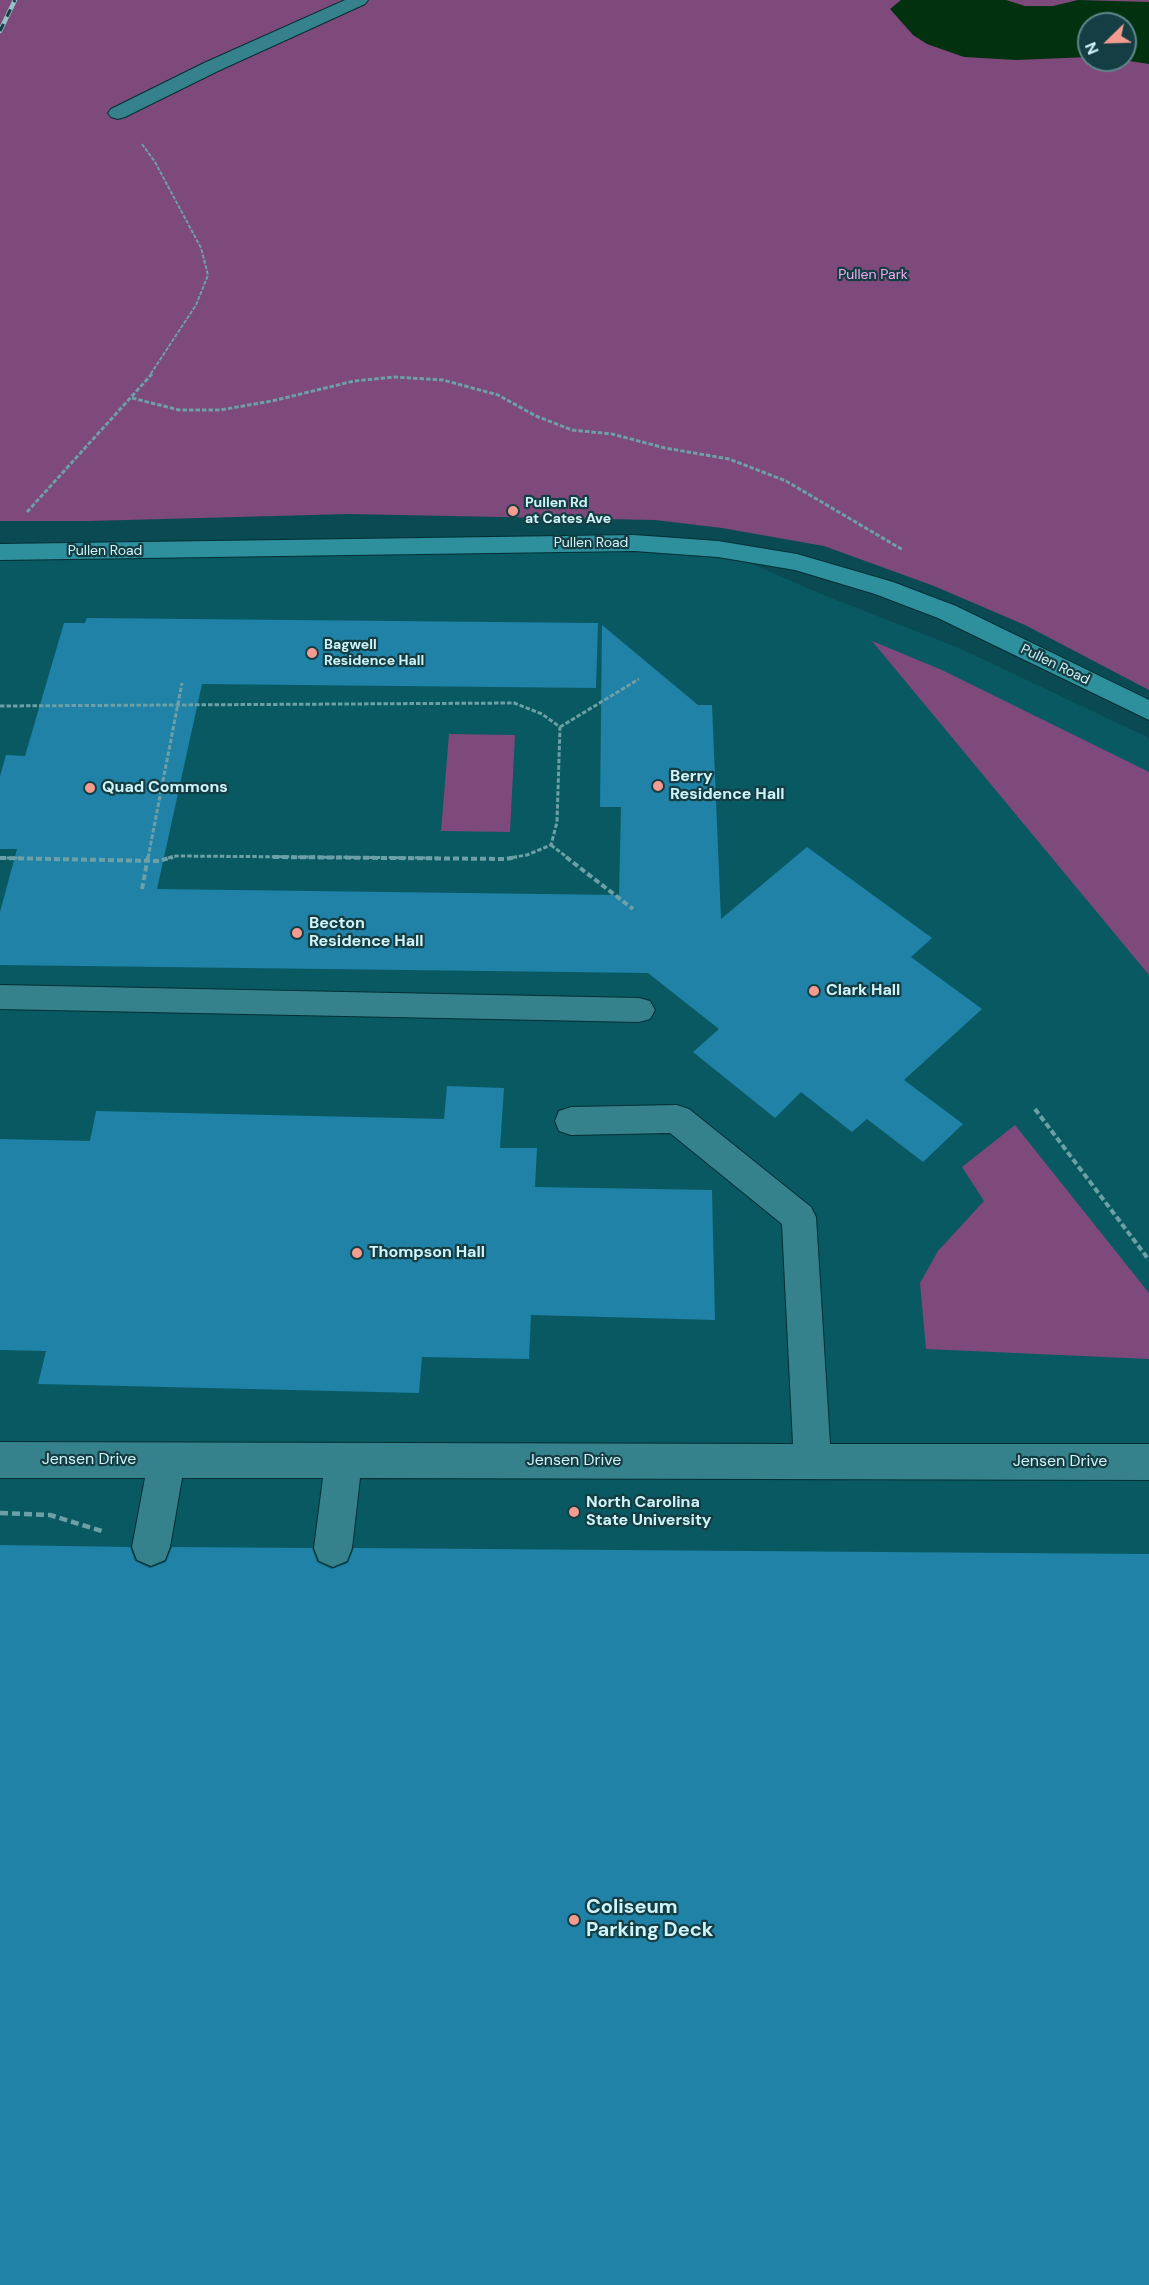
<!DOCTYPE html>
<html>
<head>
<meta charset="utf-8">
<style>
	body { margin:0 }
	#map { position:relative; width:1149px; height:2285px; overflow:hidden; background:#0a4b53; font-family:"DM Sans",sans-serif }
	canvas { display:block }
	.north { position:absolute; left:1077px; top:12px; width:60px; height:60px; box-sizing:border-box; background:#153e44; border:2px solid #5f878c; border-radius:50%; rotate:247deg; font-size:16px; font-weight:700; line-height:24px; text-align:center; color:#cff4f9 }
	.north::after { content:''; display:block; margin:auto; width:21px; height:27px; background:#f59c90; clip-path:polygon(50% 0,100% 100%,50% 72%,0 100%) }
</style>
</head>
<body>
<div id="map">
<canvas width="1149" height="2285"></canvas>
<div class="north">N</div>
</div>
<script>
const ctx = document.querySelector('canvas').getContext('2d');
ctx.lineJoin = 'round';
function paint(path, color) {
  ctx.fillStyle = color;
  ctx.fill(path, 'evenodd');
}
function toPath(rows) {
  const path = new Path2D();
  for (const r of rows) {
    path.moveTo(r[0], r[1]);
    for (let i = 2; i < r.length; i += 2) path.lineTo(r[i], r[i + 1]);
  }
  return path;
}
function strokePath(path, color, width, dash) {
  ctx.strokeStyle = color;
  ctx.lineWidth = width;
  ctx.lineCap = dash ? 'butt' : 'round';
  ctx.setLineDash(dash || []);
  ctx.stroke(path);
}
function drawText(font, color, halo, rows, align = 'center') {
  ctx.font = font + ' "DM Sans",sans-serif';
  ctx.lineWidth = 4.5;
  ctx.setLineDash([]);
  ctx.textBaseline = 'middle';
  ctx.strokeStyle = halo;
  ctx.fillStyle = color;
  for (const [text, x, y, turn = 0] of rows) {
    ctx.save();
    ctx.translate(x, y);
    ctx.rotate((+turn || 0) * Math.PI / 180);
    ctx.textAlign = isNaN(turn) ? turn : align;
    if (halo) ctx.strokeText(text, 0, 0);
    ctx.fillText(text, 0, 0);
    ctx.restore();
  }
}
const built = toPath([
	[718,549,821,594,959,648,1149,738,1149,2285,0,2285,0,550]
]);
const green = toPath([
	[0,0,1149,0,1149,690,1025,625,934,586,824,546,722,528,655,520,348,514,89,521,0,521],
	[1089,24,1125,24,1125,60,1089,60],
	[872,641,942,670,1149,772,1149,975],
	[449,734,515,735,510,832,441,831],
	[1015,1125,1149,1293,1149,1359,926,1349,920,1283,938,1251,984,1201,962,1167]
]);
const water = toPath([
	[901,0,1006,0,1025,6,1053,6,1078,0,1149,2,1149,64,1123,60,1125,24,1089,24,1089,57,1016,60,964,57,927,44,913,35,890,9]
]);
const building = toPath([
	[87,618,598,623,596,688,202,684,157,889,619,895,621,807,600,807,602,625,698,705,712,705,721,919,807,847,932,938,911,957,982,1009,904,1080,963,1124,923,1162,867,1119,852,1132,801,1092,775,1118,693,1052,719,1029,648,973,0,965,0,912,17,849,0,849,0,776,6,755,25,756,64,623,85,623],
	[447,1086,504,1088,500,1148,537,1148,535,1187,712,1190,715,1320,531,1315,529,1359,422,1357,419,1393,38,1384,46,1351,0,1350,0,1139,90,1141,96,1111,444,1119],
	[0,1545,130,1547,135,1561,150,1568,166,1562,172,1547,312,1548,317,1562,332,1569,348,1563,354,1548,1149,1554,1149,2285,0,2285]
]);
const pathFar3 = toPath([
	[142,144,155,162,201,248,208,275,196,305,150,375]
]);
const pathFar2 = toPath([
	[132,398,179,410,220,410,272,401,354,381,394,377,443,380,498,395,536,416,572,430,612,434,665,448,729,459,786,481,903,550],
	[27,512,152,374],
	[0,706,514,703,542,714,560,727,557,822,551,845,527,855,509,858],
	[560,727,639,679],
	[551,845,568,858],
	[0,858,20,858],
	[148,858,182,683],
	[168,858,176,856,438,858]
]);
const pathFar1 = toPath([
	[273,857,506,859,517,857],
	[566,857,633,909],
	[0,858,159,861,173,857],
	[142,889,148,857],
	[1035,1109,1149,1260]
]);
const path = toPath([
	[0,1513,50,1515,105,1532]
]);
const minor = toPath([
	[345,0,368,0,365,4,218,71,125,117,118,119,111,117,108,113,111,109,204,63,345,0],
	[0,985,639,998,650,1001,655,1010,650,1019,639,1022,0,1009,0,985],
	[677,1105,689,1109,811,1207,816,1217,830,1444,1149,1444,1149,1480,360,1478,352,1548,347,1561,333,1567,319,1561,314,1548,323,1478,182,1478,170,1547,165,1560,151,1566,137,1560,132,1547,145,1478,0,1478,0,1442,793,1444,782,1224,670,1133,571,1135,559,1131,555,1121,559,1111,571,1107,677,1105]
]);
const major = toPath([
	[634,535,718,541,797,554,893,582,956,606,1149,700,1149,720,938,618,875,594,795,570,718,557,634,551,0,560,0,544,634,535]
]);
const rail = toPath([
	[0,31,15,0]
]);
const markers = [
	[513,511,6,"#f59c90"],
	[312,653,6,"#f59c90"],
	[658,786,6,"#f59c90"],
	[90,788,6,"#f59c90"],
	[297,933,6,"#f59c90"],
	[814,991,6,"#f59c90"],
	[357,1253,6,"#f59c90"],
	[574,1512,6,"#f59c90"],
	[574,1920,6,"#f59c90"]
];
const farParknames = [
	["Pullen Park",873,275]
];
const farPoinames = [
	["Pullen Rd",525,503],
	["at Cates Ave",525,519],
	["Bagwell",324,645],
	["Residence Hall",324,661]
];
const farStreetnames = [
	["Pullen Road",591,543],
	["Pullen Road",105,551],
	["Pullen Road",1055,665,26]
];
const poiNames = [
	["Berry",670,777],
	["Residence Hall",670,795],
	["Quad Commons",102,788],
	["Becton",309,924],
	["Residence Hall",309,942],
	["Clark Hall",826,991],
	["Thompson Hall",369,1253],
	["North Carolina",586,1503],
	["State University",586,1521]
];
const streetNames = [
	["Jensen Drive",89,1460],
	["Jensen Drive",574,1461],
	["Jensen Drive",1060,1462]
];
const nearPoinames = [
	["Coliseum",586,1908],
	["Parking Deck",586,1931]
];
paint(built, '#095962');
paint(green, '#7e497b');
paint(water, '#01310f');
paint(building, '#1f82a6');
strokePath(minor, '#032e34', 2);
strokePath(major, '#032e34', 2);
strokePath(pathFar3, '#6c9fa6', 2, [4, 1.5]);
strokePath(pathFar2, '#6c9fa6', 3, [4.5, 2]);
strokePath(pathFar1, '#6c9fa6', 4, [6, 3]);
strokePath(path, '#6c9fa6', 4.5, [8, 4]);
paint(minor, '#35828d');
paint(major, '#2e909d');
strokePath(rail, '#94c2c8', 4.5);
strokePath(rail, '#153e44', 3, [8]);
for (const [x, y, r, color] of markers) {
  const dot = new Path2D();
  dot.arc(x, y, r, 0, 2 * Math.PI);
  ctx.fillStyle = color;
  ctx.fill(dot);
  strokePath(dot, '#153e44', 2);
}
drawText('14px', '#f5aaf1', '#153e44', farParknames);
drawText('bold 14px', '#cff4f9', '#153e44', farPoinames, 'left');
drawText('14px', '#cff4f9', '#153e44', farStreetnames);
drawText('bold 16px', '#cff4f9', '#153e44', poiNames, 'left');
drawText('16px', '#cff4f9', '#153e44', streetNames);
drawText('bold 20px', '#cff4f9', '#153e44', nearPoinames, 'left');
</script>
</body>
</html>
